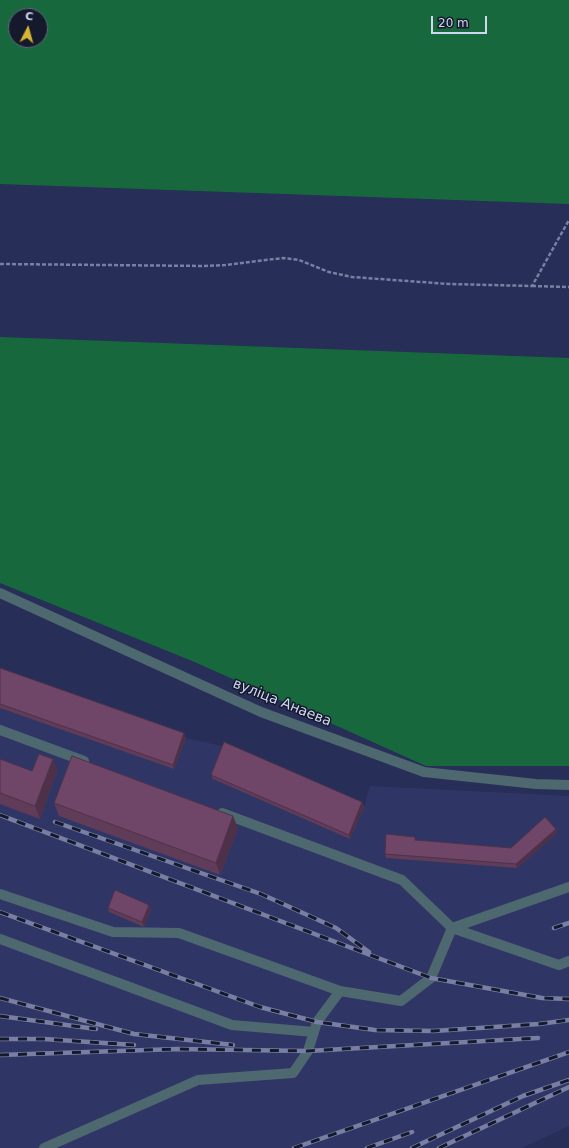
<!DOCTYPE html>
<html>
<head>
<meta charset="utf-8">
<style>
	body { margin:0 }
	#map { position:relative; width:569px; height:1148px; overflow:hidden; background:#272e58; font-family:"DejaVu Sans",sans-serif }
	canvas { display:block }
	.north { position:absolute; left:8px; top:8px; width:40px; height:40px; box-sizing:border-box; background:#15192c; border:1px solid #60657b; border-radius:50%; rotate:6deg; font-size:11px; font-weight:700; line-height:16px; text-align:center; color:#d1d7f2 }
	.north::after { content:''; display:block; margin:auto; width:14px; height:18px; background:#d5b535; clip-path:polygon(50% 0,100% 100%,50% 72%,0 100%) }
	.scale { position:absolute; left:431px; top:16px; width:56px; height:18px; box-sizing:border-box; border:2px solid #d1d7f2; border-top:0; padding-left:5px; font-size:12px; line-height:14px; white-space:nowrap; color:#d1d7f2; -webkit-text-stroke:3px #15192c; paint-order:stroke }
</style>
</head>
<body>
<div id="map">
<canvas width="569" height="1148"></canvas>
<div class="north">С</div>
<div class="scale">20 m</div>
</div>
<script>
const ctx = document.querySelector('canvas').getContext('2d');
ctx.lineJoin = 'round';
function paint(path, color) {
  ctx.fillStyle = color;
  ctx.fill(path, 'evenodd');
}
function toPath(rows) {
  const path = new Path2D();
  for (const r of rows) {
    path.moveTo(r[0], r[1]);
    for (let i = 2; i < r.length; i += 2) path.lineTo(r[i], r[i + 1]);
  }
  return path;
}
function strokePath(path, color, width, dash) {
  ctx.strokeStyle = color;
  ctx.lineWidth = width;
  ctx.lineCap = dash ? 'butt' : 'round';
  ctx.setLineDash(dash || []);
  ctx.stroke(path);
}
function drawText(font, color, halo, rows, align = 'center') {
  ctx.font = font + ' "DejaVu Sans",sans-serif';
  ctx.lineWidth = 3;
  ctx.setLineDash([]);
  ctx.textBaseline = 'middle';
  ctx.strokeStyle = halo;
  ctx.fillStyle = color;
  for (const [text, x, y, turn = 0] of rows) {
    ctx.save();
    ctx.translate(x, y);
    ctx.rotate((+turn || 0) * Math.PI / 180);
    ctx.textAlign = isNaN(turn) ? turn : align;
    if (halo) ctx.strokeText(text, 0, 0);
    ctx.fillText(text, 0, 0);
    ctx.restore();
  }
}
const built = toPath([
	[0,672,186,738,226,747,364,807,370,786,569,796,569,1126,522,1148,0,1148]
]);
const green = toPath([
	[0,0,569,0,569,204,0,184],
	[16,16,40,16,40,40,16,40],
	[0,337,569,358,569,766,426,766,197,663,0,583]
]);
const path = toPath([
	[0,264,205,266,225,265,283,258,299,260,329,272,352,277,449,284,532,286,569,220],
	[532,286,569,287]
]);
const minor = toPath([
	[0,593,261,712,424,772,536,784,569,785],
	[0,730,84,761],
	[0,894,113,932,179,933,340,991],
	[452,928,569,887],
	[452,928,559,965,569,961],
	[0,939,232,1025,314,1032],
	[44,1148,198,1080,293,1073,308,1051,317,1022,340,991,401,1001,431,978,452,928,402,880,222,813]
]);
const rail = toPath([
	[0,815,431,978,542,998,569,999],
	[55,822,261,894,336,928,369,952],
	[0,912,260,1007,317,1022,375,1030,434,1031,539,1024,569,1020],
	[554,928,569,923],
	[0,998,134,1034,233,1045],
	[0,1016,96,1029],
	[0,1039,44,1039,134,1045],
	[0,1055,177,1049,308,1051,538,1038],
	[294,1148,569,1052],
	[367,1148,412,1132],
	[412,1148,523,1096,569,1080],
	[439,1148,569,1087]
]);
const wall = toPath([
	[0,668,186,738,174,769,0,708],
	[0,759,32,771,53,759,57,771,40,819,0,804],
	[211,775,362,802,364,807,350,839,213,779],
	[54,803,238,828,220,875,59,816],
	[556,829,557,833,517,868,386,858,385,854,416,840,511,848],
	[108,908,151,909,144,927,109,912]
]);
const shadedWall = toPath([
	[184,733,186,738,174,769,173,765],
	[53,759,57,771,40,819,35,806],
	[362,802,364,807,350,839,349,835],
	[233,816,238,828,220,875,216,863],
	[556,829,557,833,517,868,516,864],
	[149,905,151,909,144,927,142,922]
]);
const building = toPath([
	[0,668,184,733,173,765,0,704,0,668],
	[224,742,362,802,349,835,211,775,224,742],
	[39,754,53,759,35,806,0,793,0,759,32,771,39,754],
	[72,756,233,816,216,863,54,803,72,756],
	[545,817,556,829,516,864,385,854,386,834,415,837,415,840,511,848,545,817],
	[115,890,149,905,142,922,108,908,115,890]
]);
const streetNames = [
	["вуліца Анаева",282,703,22]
];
paint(built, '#2f3666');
paint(green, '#17693d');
strokePath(path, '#7980a2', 2.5, [4, 2]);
strokePath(minor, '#4d686f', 10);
strokePath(rail, '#797fa2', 4.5);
strokePath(rail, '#15192c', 3, [9]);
paint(wall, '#603c59');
paint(shadedWall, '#4e3149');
paint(building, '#704668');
strokePath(building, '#4e3149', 1);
drawText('14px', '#d1d7f2', '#15192c', streetNames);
</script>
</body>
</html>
